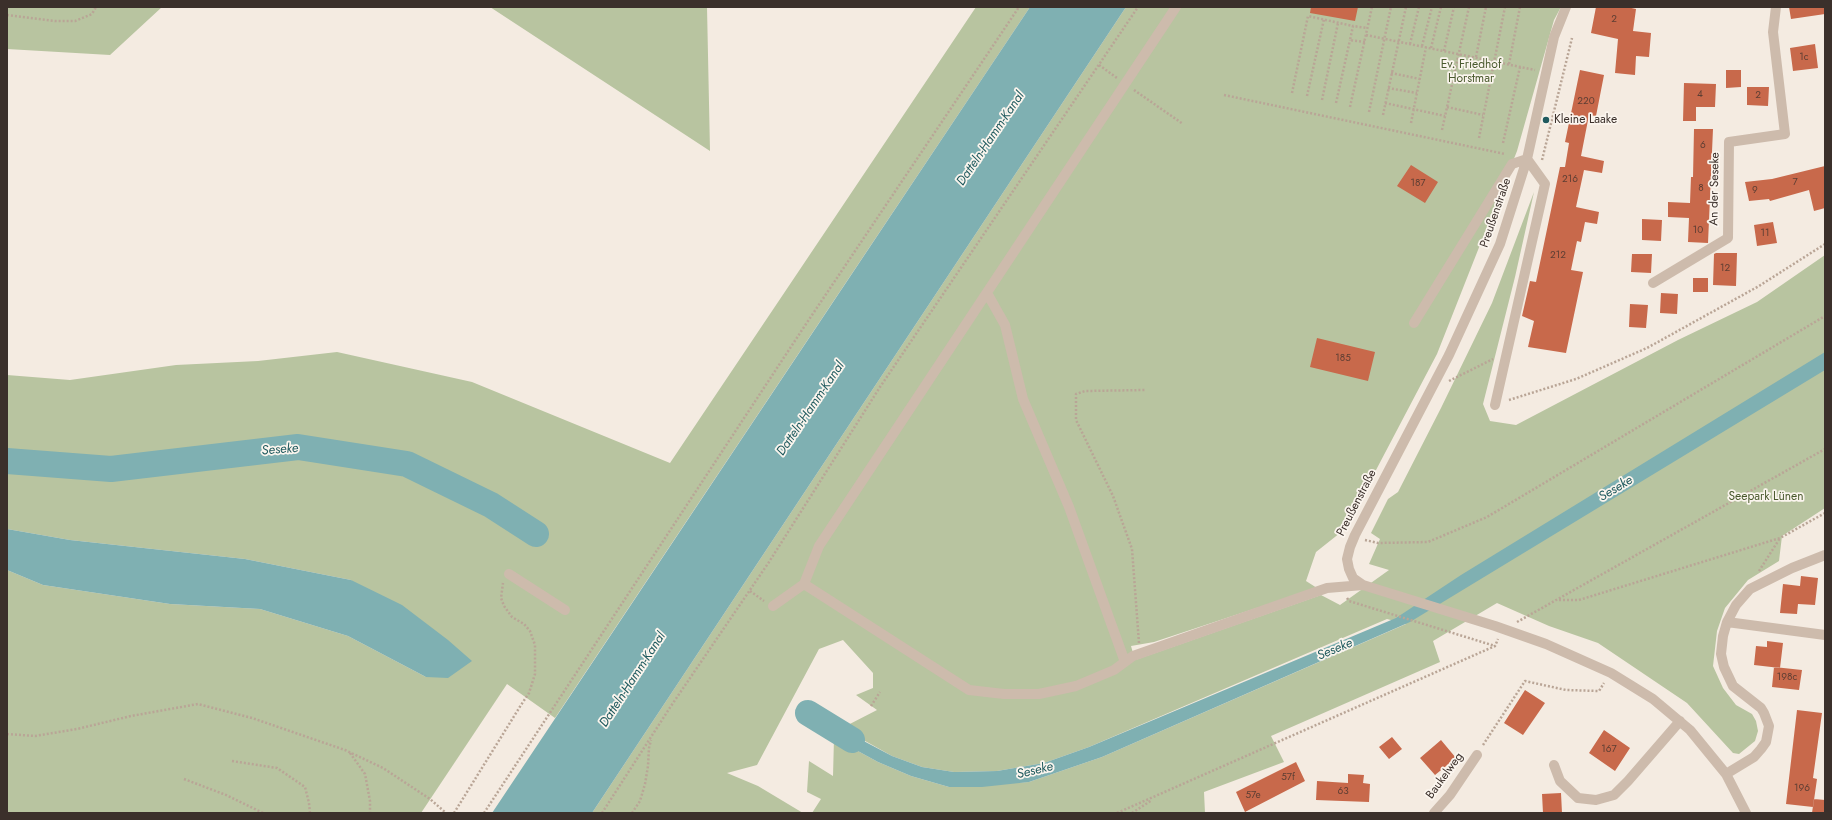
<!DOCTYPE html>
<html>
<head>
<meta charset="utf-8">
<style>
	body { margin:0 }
	#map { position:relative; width:1832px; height:820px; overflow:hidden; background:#f4ebe1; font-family:Jost,sans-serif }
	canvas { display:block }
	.frame { position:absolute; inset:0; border:8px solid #3b302b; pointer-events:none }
</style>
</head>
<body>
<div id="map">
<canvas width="1832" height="820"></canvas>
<div class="frame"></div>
</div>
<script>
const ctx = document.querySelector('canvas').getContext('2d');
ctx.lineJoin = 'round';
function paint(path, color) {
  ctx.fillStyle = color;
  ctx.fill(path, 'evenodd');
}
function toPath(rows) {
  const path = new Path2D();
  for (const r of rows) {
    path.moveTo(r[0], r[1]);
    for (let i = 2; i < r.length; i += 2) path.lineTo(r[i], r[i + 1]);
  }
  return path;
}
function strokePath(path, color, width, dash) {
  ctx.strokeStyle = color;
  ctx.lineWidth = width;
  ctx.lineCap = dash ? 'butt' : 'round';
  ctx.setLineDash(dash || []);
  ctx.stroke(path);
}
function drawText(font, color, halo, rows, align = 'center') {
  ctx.font = font + ' Jost,sans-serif';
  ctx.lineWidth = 3.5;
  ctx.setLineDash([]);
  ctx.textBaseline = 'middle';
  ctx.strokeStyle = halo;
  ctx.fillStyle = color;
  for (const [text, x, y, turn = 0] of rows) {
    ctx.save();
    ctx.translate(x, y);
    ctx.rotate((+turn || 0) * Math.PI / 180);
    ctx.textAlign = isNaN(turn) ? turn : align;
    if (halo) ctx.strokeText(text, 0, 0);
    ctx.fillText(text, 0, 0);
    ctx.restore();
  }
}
const green = toPath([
	[7,7,162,7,110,55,7,49],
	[490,7,707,7,710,151],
	[976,7,1030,7,555,718,507,684,421,813,7,813,7,570,43,585,170,604,260,609,348,636,426,677,351,580,245,559,70,540,7,529,7,375,70,380,176,365,258,361,337,352,472,382,670,463],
	[1126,7,1561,7,1554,20,1517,151,1437,354,1345,529,1316,552,1306,581,1317,588,1154,642,1131,646,1135,660,1321,595,1340,605,1389,570,1369,564,1380,539,1371,533,1388,499,1398,492,1441,408,1492,303,1534,192,1515,277,1483,404,1490,421,1516,425,1678,340,1757,302,1825,255,1825,508,1782,536,1779,561,1748,580,1725,608,1717,631,1713,666,1723,688,1736,705,1752,714,1756,721,1758,731,1755,741,1739,754,1733,753,1687,703,1598,643,1549,626,1497,603,1433,641,1440,662,1271,736,1284,762,1204,792,1205,813,812,813,821,799,807,792,809,761,833,776,834,738,878,762,911,776,949,787,1029,782,1102,757,1406,624,1387,619,1089,747,1044,763,997,771,954,772,922,767,892,756,842,728,877,710,856,695,873,688,873,673,843,640,819,649,757,765,727,773,758,786,803,813,592,813]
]);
const water = toPath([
	[1030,7,1126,7,592,813,492,813],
	[1825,352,1825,370,1410,622,1102,757,1029,782,982,787,949,787,911,776,878,762,834,738,832,733,820,725,824,720,892,756,922,767,954,772,997,771,1044,763,1089,747,1396,618,1461,575],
	[7,529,70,540,245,559,351,580,402,605,448,640,472,661,448,678,426,677,348,636,260,609,170,604,43,585,7,570]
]);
const river = toPath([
	[7,461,111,469,298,447,407,464,491,505,536,534],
	[808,713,852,740]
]);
const building = toPath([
	[1311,7,1358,7,1355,21,1310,13],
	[1596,7,1627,7,1636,9,1633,31,1651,33,1649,57,1636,56,1635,75,1615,73,1618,39,1591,33],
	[1789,7,1825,7,1825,14,1791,19],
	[1815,44,1818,68,1793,71,1790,48],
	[1580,70,1604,75,1596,116,1589,115,1581,156,1604,161,1602,173,1584,170,1576,207,1599,212,1597,224,1585,222,1581,242,1577,241,1571,270,1583,272,1566,353,1528,347,1534,321,1522,316,1530,281,1536,282,1560,167,1565,167,1569,143,1565,142],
	[1726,70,1741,70,1741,87,1726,88],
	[1684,83,1716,84,1715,107,1696,107,1696,121,1683,121],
	[1747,87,1769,87,1768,106,1747,105],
	[1694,129,1713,129,1708,243,1688,242,1689,218,1668,217,1668,202,1690,203,1691,177,1693,177],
	[1411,165,1438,182,1425,203,1397,186],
	[1825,166,1825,208,1814,211,1809,190,1770,201,1769,199,1749,201,1745,182,1772,179],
	[1642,219,1662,220,1661,241,1642,240],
	[1773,222,1777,243,1757,246,1754,225],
	[1716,253,1737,253,1736,286,1713,285,1714,254],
	[1632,254,1652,254,1651,273,1631,272],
	[1693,278,1708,278,1708,292,1693,292],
	[1661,293,1678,294,1677,314,1660,313],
	[1630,304,1648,305,1646,328,1629,327],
	[1317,338,1375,352,1368,381,1310,367],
	[1801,576,1818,578,1815,605,1798,604,1797,614,1780,613,1783,584,1800,586],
	[1767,641,1783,643,1780,668,1754,665,1756,646,1767,647],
	[1774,667,1802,670,1799,690,1772,687],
	[1525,690,1545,703,1523,735,1504,723],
	[1797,710,1822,713,1813,778,1817,779,1813,807,1786,804],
	[1604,730,1630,748,1615,771,1589,753],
	[1392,737,1402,749,1389,759,1379,747],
	[1441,740,1456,758,1435,775,1420,758],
	[1296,762,1305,781,1245,812,1236,792],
	[1348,774,1364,775,1363,783,1370,784,1369,802,1316,800,1317,781,1348,783],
	[1561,793,1562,813,1543,813,1542,794],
	[1814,799,1825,800,1825,813,1812,813]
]);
const path = toPath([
	[7,15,55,21,75,21,92,14,96,7],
	[1366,35,1535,70],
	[1365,42,1350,40,1353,26,1367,28],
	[1410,44,1419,7],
	[1422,46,1432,7],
	[1431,48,1441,7],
	[1444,51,1454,7],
	[1476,57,1486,7],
	[1509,64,1520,7],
	[1099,65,1117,78],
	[1391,73,1420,79],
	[1388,88,1417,93],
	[1134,90,1183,124],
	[1292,93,1308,16,1353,26],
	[1224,95,1505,154],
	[1307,96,1324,19],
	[1322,100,1338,23],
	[1336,103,1350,40],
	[1385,103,1445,116],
	[1350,107,1372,7],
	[1447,107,1483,115],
	[1369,112,1391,7],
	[1383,115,1406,7],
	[1411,123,1426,47],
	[1442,130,1469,7],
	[1479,138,1505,7],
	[1503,143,1520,67],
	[1542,160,1572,38],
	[1449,381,1493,359],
	[1509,400,1576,379,1647,348,1759,286,1825,244],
	[1365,540,1378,543,1428,542,1487,517,1825,316],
	[1759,571,1780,538],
	[750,591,764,601],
	[1347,598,1349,601,1495,646],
	[1559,600,1579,600,1780,538,1825,513],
	[1517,622,1825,449],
	[1139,643,1132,549,1113,496,1076,420,1076,394,1085,391,1146,390],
	[871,706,880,692],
	[7,734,35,736,77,729,131,716,198,704,252,718,345,750,383,768,430,799,446,813],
	[1483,745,1525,681,1566,690,1599,691,1604,683],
	[350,753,365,774,370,801,370,813],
	[232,761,277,768,305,787,309,803,310,813],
	[184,779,226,795,263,813],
	[454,813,521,705,529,693,535,674,535,645,530,631,524,624,512,617,504,606,501,598,503,583],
	[484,813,806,324,1019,7],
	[602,813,671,706,769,562,880,387,1138,7],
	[632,813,640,801,645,784,648,766,649,748,651,740],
	[1117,813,1495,646,1498,639],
	[1132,813,1152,800]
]);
const minor = toPath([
	[1566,7,1554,37,1527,159,1500,244,1449,355,1355,535,1350,547,1347,559,1349,569,1353,578,1363,585,1495,626,1546,644,1611,673,1653,699,1690,730,1726,774,1746,813],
	[1653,283,1728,238,1729,142,1785,134,1773,32,1776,7],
	[987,293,1005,325,1023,399,1069,507,1125,662],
	[1414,323,1512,164,1527,159,1545,184,1495,405],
	[509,574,565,610],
	[804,584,819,546,1176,7],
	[773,606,804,584,969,690,1004,694,1039,694,1076,686,1114,670,1133,656,1327,588,1363,585],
	[1727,622,1825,635],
	[1554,765,1560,781,1578,798,1596,800,1614,795,1628,781,1680,721],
	[1726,774,1754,757,1761,749,1766,742,1769,726,1764,713,1761,708,1733,686,1724,667,1721,654,1723,636,1727,622,1736,605,1750,589,1792,568,1825,555],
	[1434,813,1450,795,1477,755]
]);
const markers = [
	[1546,120,4,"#1f5a5e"]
];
const numberNames = [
	["2",1614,20],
	["1c",1804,58],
	["4",1700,95],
	["2",1758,96],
	["220",1586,102],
	["6",1703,146],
	["216",1570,180],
	["7",1795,183],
	["187",1418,184],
	["8",1701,189],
	["9",1755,191],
	["10",1698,231],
	["11",1765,234],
	["212",1558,256],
	["12",1725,269],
	["185",1343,359],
	["198c",1787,678],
	["167",1609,750],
	["57f",1288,778],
	["196",1802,789],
	["63",1343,792],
	["57e",1253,796]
];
const parkNames = [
	["Ev. Friedhof",1471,65],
	["Horstmar",1471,79],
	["Seepark Lünen",1766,497]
];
const poiNames = [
	["Kleine Laake",1554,120]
];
const streetNames = [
	["An der Seseke",1715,189,-89],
	["Preußenstraße",1496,213,-71],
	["Preußenstraße",1357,503,-63],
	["Baukelweg",1445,776,-54]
];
const waterNames = [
	["Datteln-Hamm-Kanal",991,139,-56],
	["Datteln-Hamm-Kanal",811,409,-56],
	["Seseke",280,450,-4],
	["Seseke",1616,489,-31],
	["Seseke",1335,650,-23],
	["Datteln-Hamm-Kanal",633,680,-57],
	["Seseke",1035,771,-13]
];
paint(green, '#b8c4a0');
paint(water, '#7fb0b2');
strokePath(river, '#7fb0b2', 26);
paint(building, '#c8694b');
strokePath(path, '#b9a596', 2.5, [2, 2]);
strokePath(minor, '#cdbbac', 10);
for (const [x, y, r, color] of markers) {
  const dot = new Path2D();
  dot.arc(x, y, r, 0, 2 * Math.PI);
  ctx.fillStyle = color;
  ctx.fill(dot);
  strokePath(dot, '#fbf5ee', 1.5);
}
drawText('10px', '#5e3e33', null, numberNames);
drawText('12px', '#4a5a2e', '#fbf5ee', parkNames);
drawText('12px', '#3b302b', '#fbf5ee', poiNames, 'left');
drawText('12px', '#3b302b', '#fbf5ee', streetNames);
drawText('italic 13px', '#1f5a5e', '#fbf5ee', waterNames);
</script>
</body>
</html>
